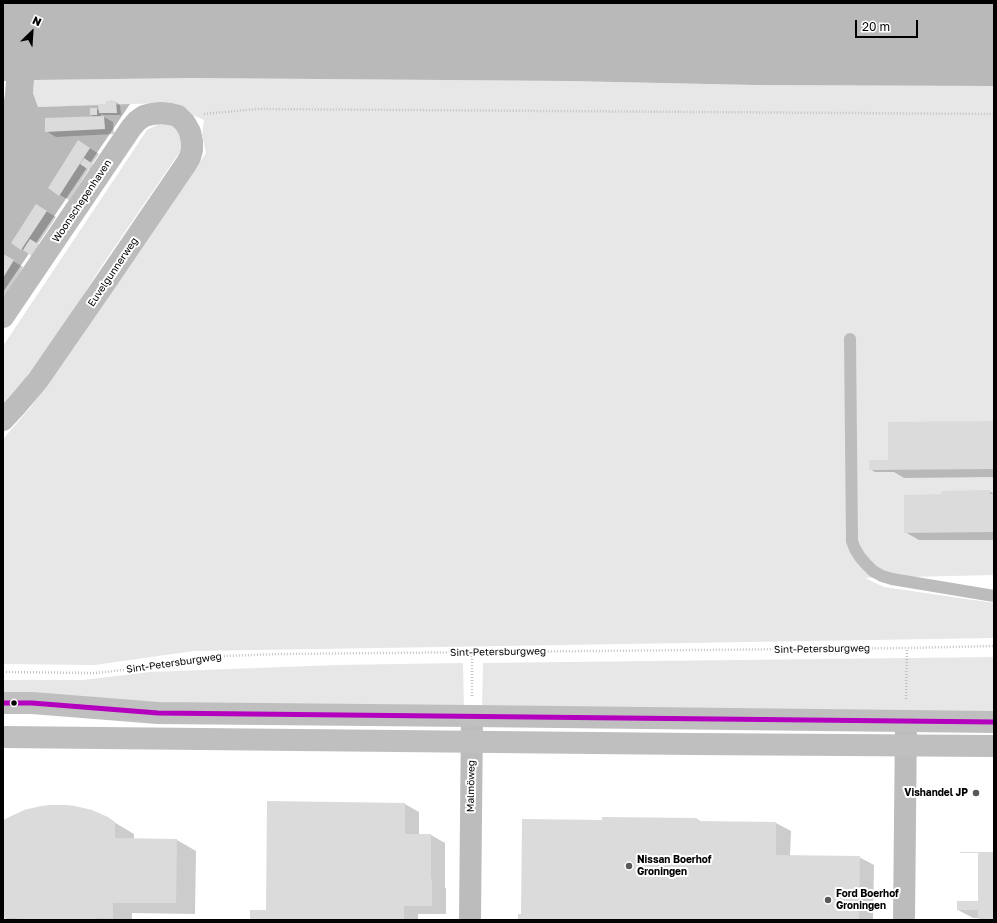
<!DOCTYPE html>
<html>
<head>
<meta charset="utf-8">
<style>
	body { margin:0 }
	#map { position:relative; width:997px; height:923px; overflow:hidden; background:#fff; font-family:"Golos Text",sans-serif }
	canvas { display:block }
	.frame { position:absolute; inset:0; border:4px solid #000; pointer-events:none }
	.north { position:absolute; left:12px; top:12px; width:40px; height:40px; -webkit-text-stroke:3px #fff; paint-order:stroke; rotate:25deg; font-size:11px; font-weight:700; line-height:16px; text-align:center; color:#000 }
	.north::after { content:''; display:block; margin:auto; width:14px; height:18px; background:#000; clip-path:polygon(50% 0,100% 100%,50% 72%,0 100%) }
	.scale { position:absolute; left:855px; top:20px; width:63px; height:18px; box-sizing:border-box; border:2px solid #000; border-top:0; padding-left:5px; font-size:12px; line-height:14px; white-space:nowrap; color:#000; -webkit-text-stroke:3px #fff; paint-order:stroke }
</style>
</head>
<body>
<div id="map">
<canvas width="997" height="923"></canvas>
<div class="frame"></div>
<div class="north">N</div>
<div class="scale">20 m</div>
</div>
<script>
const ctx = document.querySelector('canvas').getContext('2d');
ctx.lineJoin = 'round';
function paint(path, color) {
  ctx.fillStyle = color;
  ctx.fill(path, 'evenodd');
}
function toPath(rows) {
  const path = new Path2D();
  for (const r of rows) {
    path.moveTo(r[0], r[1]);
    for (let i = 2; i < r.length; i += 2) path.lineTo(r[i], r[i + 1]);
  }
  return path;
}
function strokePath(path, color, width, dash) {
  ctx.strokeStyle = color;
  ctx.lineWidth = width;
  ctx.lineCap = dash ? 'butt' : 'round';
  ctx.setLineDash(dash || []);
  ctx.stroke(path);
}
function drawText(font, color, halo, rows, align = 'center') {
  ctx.font = font + ' "Golos Text",sans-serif';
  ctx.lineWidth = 4;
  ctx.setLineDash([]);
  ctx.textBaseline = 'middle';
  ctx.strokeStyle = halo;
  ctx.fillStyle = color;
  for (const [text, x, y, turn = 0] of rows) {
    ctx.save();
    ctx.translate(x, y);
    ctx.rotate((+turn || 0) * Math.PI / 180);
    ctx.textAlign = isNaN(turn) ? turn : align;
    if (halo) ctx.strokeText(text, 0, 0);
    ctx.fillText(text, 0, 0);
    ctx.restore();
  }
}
const green = toPath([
	[193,78,568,81,755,85,994,86,994,576,993,575,865,578,884,587,994,603,994,638,194,651,95,665,3,664,3,439,30,408,206,153,202,135,204,120,166,103,38,107,33,93,34,80],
	[170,123,183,137,181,150,103,264,69,317,17,390,3,408,3,346,147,130,159,124],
	[994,657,994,716,482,710,483,663],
	[463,663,464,710,159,706,3,696,3,680,83,680,150,672,336,665]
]);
const water = toPath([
	[3,3,994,3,994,86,755,85,568,81,193,78,34,80,33,93,38,107,130,104,3,292,3,107,5,94,6,81,3,81]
]);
const shadow = toPath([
	[111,101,116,102,120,105,121,115,104,115,101,114,101,117,104,117,113,122,114,134,56,137,46,131,95,117,91,115,97,109,100,111],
	[88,147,99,154,92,164,97,167,94,171,89,169,69,200,60,195],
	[46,211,56,217,38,244,33,256,12,243],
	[3,255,23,267,3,300],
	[993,422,994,423,994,477,904,478,894,472,875,472,870,469,889,461],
	[989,491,994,494,994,540,919,540,905,532,943,495],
	[405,804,419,812,419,835,431,835,445,843,445,888,446,888,446,914,418,914,418,920,251,920,267,912],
	[107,818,134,834,134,840,177,840,196,851,195,914,132,913,132,920,8,920,3,917,3,821],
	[697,819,702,822,776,823,791,831,790,856,859,857,874,865,873,920,519,920,603,821],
	[994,853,994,920,979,920,979,918,973,918,958,910,979,902]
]);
const building = toPath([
	[112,100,111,102,116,101,117,113,99,113,98,104,106,104,106,101],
	[90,108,97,108,97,115,90,115],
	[104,116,105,129,45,132,45,118],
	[78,140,90,148,59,196,48,188],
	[84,158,93,164,89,170,80,164],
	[36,204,47,211,21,250,11,243],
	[30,239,40,245,33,257,23,250],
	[3,254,14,260,3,278],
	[993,421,993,469,869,470,869,460,888,460,888,422],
	[990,490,990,494,994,494,994,532,904,533,904,495,942,494,941,491],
	[267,801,405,803,405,834,431,834,431,879,432,879,432,906,404,906,404,920,250,920,250,910,266,910],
	[50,805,67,805,75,806,92,810,108,817,115,822,115,838,177,839,176,903,113,903,113,919,97,918,97,920,17,920,17,918,3,918,3,820,24,810,41,806],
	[602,817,697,818,697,821,776,822,776,855,860,856,859,920,518,920,518,914,521,914,522,819,602,820],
	[960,852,994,852,994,920,978,920,978,910,957,910,957,901,978,901,978,853,960,853]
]);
const path = toPath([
	[204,114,257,109,994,114],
	[3,672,95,673,132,669,225,656,280,654,907,648,994,646],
	[472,696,472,652],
	[906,699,907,648]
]);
const lane = toPath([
	[850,339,852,541,855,549,860,557,866,564,873,571,882,576,892,579,994,596]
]);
const street = toPath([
	[3,317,131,128,137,121,144,116,152,114,161,113,170,114,178,116,185,123,190,132,192,142,192,150,190,157,186,164,105,283,38,380,17,405,3,420],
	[470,920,472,716],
	[904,920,906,721]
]);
const secondary = toPath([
	[3,703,32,703,158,713,472,716,994,722],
	[3,737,692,744,994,746]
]);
const bus1 = toPath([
	[3,703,32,703,158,713,994,722]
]);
const markers = [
	[14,703,3.5,"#000"],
	[976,793,4,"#595959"],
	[629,866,4,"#595959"],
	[828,900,4,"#595959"]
];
const streetNames = [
	["Woonschepenhaven",82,201,-56],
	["Euvelgunnerweg",113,272,-56],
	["Sint-Petersburgweg",822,649,-1],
	["Sint-Petersburgweg",498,652,-1],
	["Sint-Petersburgweg",174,663,-8],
	["Malmöweg",471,786,-89]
];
const poiNames = [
	["Vishandel JP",968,793,"right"],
	["Nissan Boerhof",637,860],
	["Groningen",637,872],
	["Ford Boerhof",836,894],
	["Groningen",836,906]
];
paint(green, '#e7e7e7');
paint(water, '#b9b9b9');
paint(shadow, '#0003');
paint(building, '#dbdbdb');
strokePath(path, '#c2c2c2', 2.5, [1, 2]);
strokePath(lane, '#bcbcbc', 12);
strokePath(street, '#bcbcbc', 22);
strokePath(secondary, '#bfbfbf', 22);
strokePath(bus1, '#b400be', 5);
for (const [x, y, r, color] of markers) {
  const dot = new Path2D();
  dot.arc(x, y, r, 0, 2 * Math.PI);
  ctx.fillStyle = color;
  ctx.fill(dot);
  strokePath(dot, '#fff', 1.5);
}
drawText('10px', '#000', '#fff', streetNames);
drawText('bold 10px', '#000', '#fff', poiNames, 'left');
</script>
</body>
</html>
